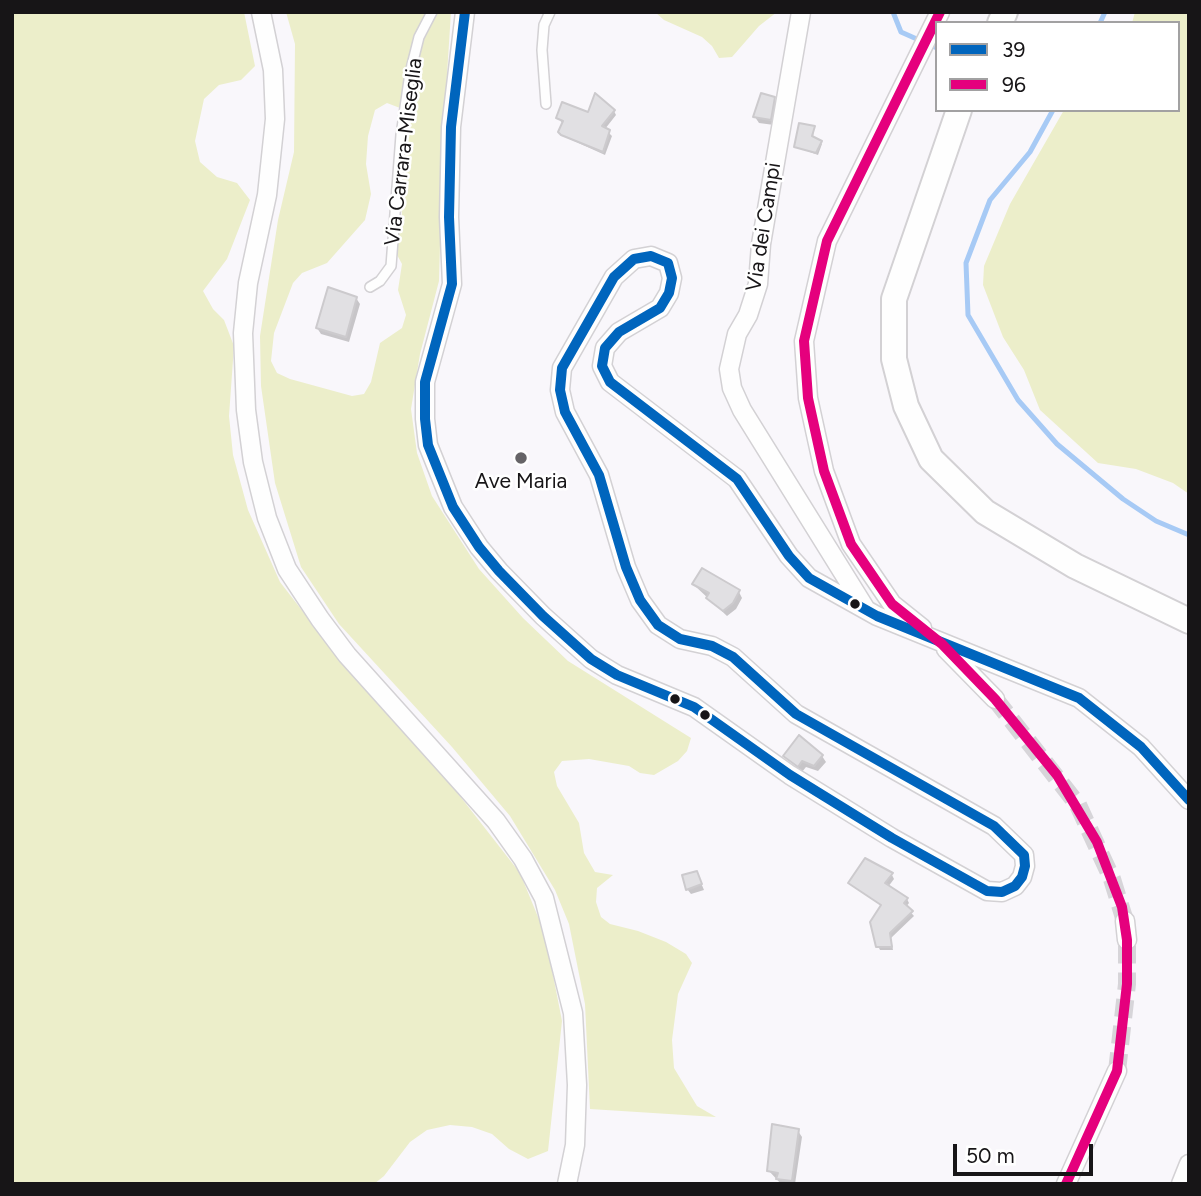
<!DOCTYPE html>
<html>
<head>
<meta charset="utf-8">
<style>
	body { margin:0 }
	#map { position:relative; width:1201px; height:1196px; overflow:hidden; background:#f9f7fb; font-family:Figtree,sans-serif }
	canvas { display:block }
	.frame { position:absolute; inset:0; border:14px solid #171517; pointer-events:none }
	.legend { position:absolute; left:935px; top:21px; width:245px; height:91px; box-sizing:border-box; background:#fff; border:2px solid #a2a1a2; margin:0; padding:9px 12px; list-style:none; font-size:21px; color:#171517 }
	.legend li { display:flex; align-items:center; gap:14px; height:35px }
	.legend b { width:35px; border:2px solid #a2a1a2 }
	.scale { position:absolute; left:953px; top:1144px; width:140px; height:32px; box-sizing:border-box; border:4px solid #171517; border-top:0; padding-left:9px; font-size:21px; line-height:24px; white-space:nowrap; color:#171517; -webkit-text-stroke:5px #fff; paint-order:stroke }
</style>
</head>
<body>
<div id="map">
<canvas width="1201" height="1196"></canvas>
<div class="frame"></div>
<ul class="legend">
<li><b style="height:9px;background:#0065bd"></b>39</li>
<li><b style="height:9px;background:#e5007d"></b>96</li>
</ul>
<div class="scale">50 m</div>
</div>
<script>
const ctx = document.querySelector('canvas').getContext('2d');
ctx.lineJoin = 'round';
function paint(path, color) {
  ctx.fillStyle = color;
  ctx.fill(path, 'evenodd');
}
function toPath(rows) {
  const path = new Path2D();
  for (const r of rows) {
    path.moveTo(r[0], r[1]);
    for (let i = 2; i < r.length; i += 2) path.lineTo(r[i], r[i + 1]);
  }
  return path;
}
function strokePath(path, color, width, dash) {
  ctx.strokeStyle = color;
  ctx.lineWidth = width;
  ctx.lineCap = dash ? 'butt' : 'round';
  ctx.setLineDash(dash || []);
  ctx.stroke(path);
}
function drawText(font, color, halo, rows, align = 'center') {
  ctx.font = font + ' Figtree,sans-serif';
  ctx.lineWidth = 5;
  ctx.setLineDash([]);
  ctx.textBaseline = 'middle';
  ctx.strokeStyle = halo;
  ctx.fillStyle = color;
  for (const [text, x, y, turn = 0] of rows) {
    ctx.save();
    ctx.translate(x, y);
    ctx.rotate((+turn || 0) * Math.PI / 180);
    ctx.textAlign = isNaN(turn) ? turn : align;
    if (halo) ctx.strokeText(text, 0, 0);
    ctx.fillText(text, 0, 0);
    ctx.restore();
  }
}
const green = toPath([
	[12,12,244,12,255,66,241,80,219,85,204,99,195,141,200,162,217,177,237,183,250,200,227,259,203,291,213,309,224,320,234,346,229,416,233,455,248,510,280,582,325,640,438,768,520,873,545,934,562,1021,548,1151,528,1159,509,1149,492,1134,472,1127,450,1125,427,1130,410,1142,384,1176,374,1184,12,1184],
	[286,12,451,12,443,137,439,281,420,354,411,409,417,453,432,496,479,569,523,618,568,661,691,738,687,751,678,761,654,775,640,773,629,766,589,759,562,761,554,772,557,786,579,823,584,853,595,872,613,875,597,888,596,902,601,917,610,924,638,931,666,942,686,954,692,963,678,994,672,1040,674,1068,697,1106,716,1117,590,1109,585,1004,569,924,555,890,510,816,452,747,339,624,301,567,275,483,261,386,260,336,278,220,294,152,295,44],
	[387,103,400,108,407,133,398,186,402,213,396,253,402,264,398,290,406,315,402,328,380,343,371,382,364,394,352,396,290,379,277,373,271,361,274,333,293,283,302,273,327,263,365,220,371,194,366,164,368,136,375,110],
	[655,12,777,12,759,26,732,57,719,58,712,46,702,37,664,20],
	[1135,12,1189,12,1189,494,1173,483,1136,469,1098,463,1040,410,1024,370,1003,337,983,285,984,266,1010,204,1064,110,1178,110,1178,23,1132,23]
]);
const shadow = toPath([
	[774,98,777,105,774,125,759,123,755,117],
	[614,111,616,115,605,129,612,136,605,155,563,136,560,132,563,124,558,118],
	[814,128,813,139,822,144,818,155,796,147],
	[356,298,360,304,349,342,321,334,317,328],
	[694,585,739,592,742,598,736,609,727,616],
	[785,756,822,756,826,762,818,771,806,767,802,772],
	[892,875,894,879,888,887,907,899,909,903,906,907,914,916,891,938,893,950,880,950,878,946,882,906,850,883],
	[699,878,704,890,691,894,687,889],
	[798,1131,802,1137,795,1184,781,1184,769,1171]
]);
const stream = toPath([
	[893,12,901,32,937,48],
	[1100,23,1105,12],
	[1053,110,1030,152,990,200,966,263,968,315,1018,400,1057,444,1123,499,1156,521,1189,535]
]);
const building = toPath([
	[595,93,615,110,602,126,610,130,603,152,561,135,558,132,563,121,556,118,562,102,588,112,595,93],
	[761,93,775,97,771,120,753,117,761,93],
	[799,123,815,126,812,136,822,141,816,153,794,147,799,123],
	[328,287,357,297,346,337,316,328,328,287],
	[702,568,740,590,733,603,723,611,706,598,709,593,692,584,702,568],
	[799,735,823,755,814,766,802,761,798,767,783,756,799,735],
	[865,858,893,873,885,883,908,898,904,903,913,911,890,933,892,947,876,947,870,922,881,905,848,883,865,858],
	[697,871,702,884,686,890,682,875,697,871],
	[772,1124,799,1129,792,1181,776,1179,778,1173,767,1171,772,1124]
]);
const streetTunnel = toPath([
	[995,699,1078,805,1112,879,1125,921],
	[1117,1071,1127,984,1127,940]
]);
const lane = toPath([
	[546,104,542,50,544,25,550,12],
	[370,287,380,281,391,266,401,135,410,73,419,37,432,12]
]);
const street = toPath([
	[261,12,273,70,275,119,267,195,248,283,243,333,246,410,253,462,267,518,287,569,320,619,347,655,496,821,523,859,544,898,573,1013,577,1085,575,1145,567,1184],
	[465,12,451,127,449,217,452,284,425,382,425,419,428,445,453,507,479,547,499,571,543,616,591,659,617,675,694,707,790,775,892,838,987,891,1002,892,1015,886,1022,877,1025,866,1024,855,994,826,796,714,733,657,712,646,680,639,658,625,640,600,626,567,599,475,565,412,560,390,562,368,614,277,634,259,651,256,668,263,672,278,669,293,660,308,619,332,605,348,602,366,610,382,737,479,789,556,809,578,877,616,1079,698,1141,747,1189,800],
	[801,12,761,244,758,284,748,315,737,334,729,369,732,388,742,410,865,608],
	[922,628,892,604,851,544,824,471,808,398,804,341,827,241,940,12],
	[946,649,995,699],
	[1125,921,1127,940],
	[1066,1184,1117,1071],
	[1181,1184,1189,1164]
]);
const secondary = toPath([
	[1000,23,1005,12],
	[959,110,894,299,894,359,906,406,931,459,985,512,1075,566,1189,621]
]);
const bus1 = toPath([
	[465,12,451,127,449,217,452,284,425,382,425,419,428,445,453,507,479,547,499,571,543,616,591,659,617,675,694,707,790,775,892,838,987,891,1002,892,1015,886,1022,877,1025,866,1024,855,994,826,796,714,733,657,712,646,680,639,658,625,640,600,626,567,599,475,565,412,560,390,562,368,614,277,634,259,651,256,668,263,672,278,669,293,660,308,619,332,605,348,602,366,610,382,737,479,789,556,809,578,877,616,1079,698,1141,747,1189,800]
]);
const bus2 = toPath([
	[940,12,827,241,804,341,808,398,824,471,851,544,892,604,942,644,995,699,1057,775,1097,842,1122,907,1127,940,1127,984,1117,1071,1066,1184]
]);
const markers = [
	[521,458,7,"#666467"],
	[855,604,6,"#171517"],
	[675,699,6,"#171517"],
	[705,715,6,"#171517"]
];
const streetNames = [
	["Via Carrara-Miseglia",404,152,-83],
	["Via dei Campi",764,227,-81]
];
const poiNames = [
	["Ave Maria",521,482]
];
paint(green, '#eceeca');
paint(shadow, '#0003');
strokePath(stream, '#a7caf5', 5);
paint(building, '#e1e0e3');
strokePath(building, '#cccacd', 2);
strokePath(streetTunnel, '#d7d5d9', 18, [18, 9]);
strokePath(lane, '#d3d1d4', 12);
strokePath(street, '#d3d1d4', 21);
strokePath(secondary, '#d3d1d4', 28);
strokePath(lane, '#fefefe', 9);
strokePath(street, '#fefefe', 18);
strokePath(secondary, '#fefefe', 24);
strokePath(bus1, '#0065bd', 10);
strokePath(bus2, '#e5007d', 10);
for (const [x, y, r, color] of markers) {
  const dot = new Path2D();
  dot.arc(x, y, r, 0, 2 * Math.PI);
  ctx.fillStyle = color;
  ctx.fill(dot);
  strokePath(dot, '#fff', 2.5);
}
drawText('21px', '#171517', '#fff', streetNames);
drawText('21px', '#171517', '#fff', poiNames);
</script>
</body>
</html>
